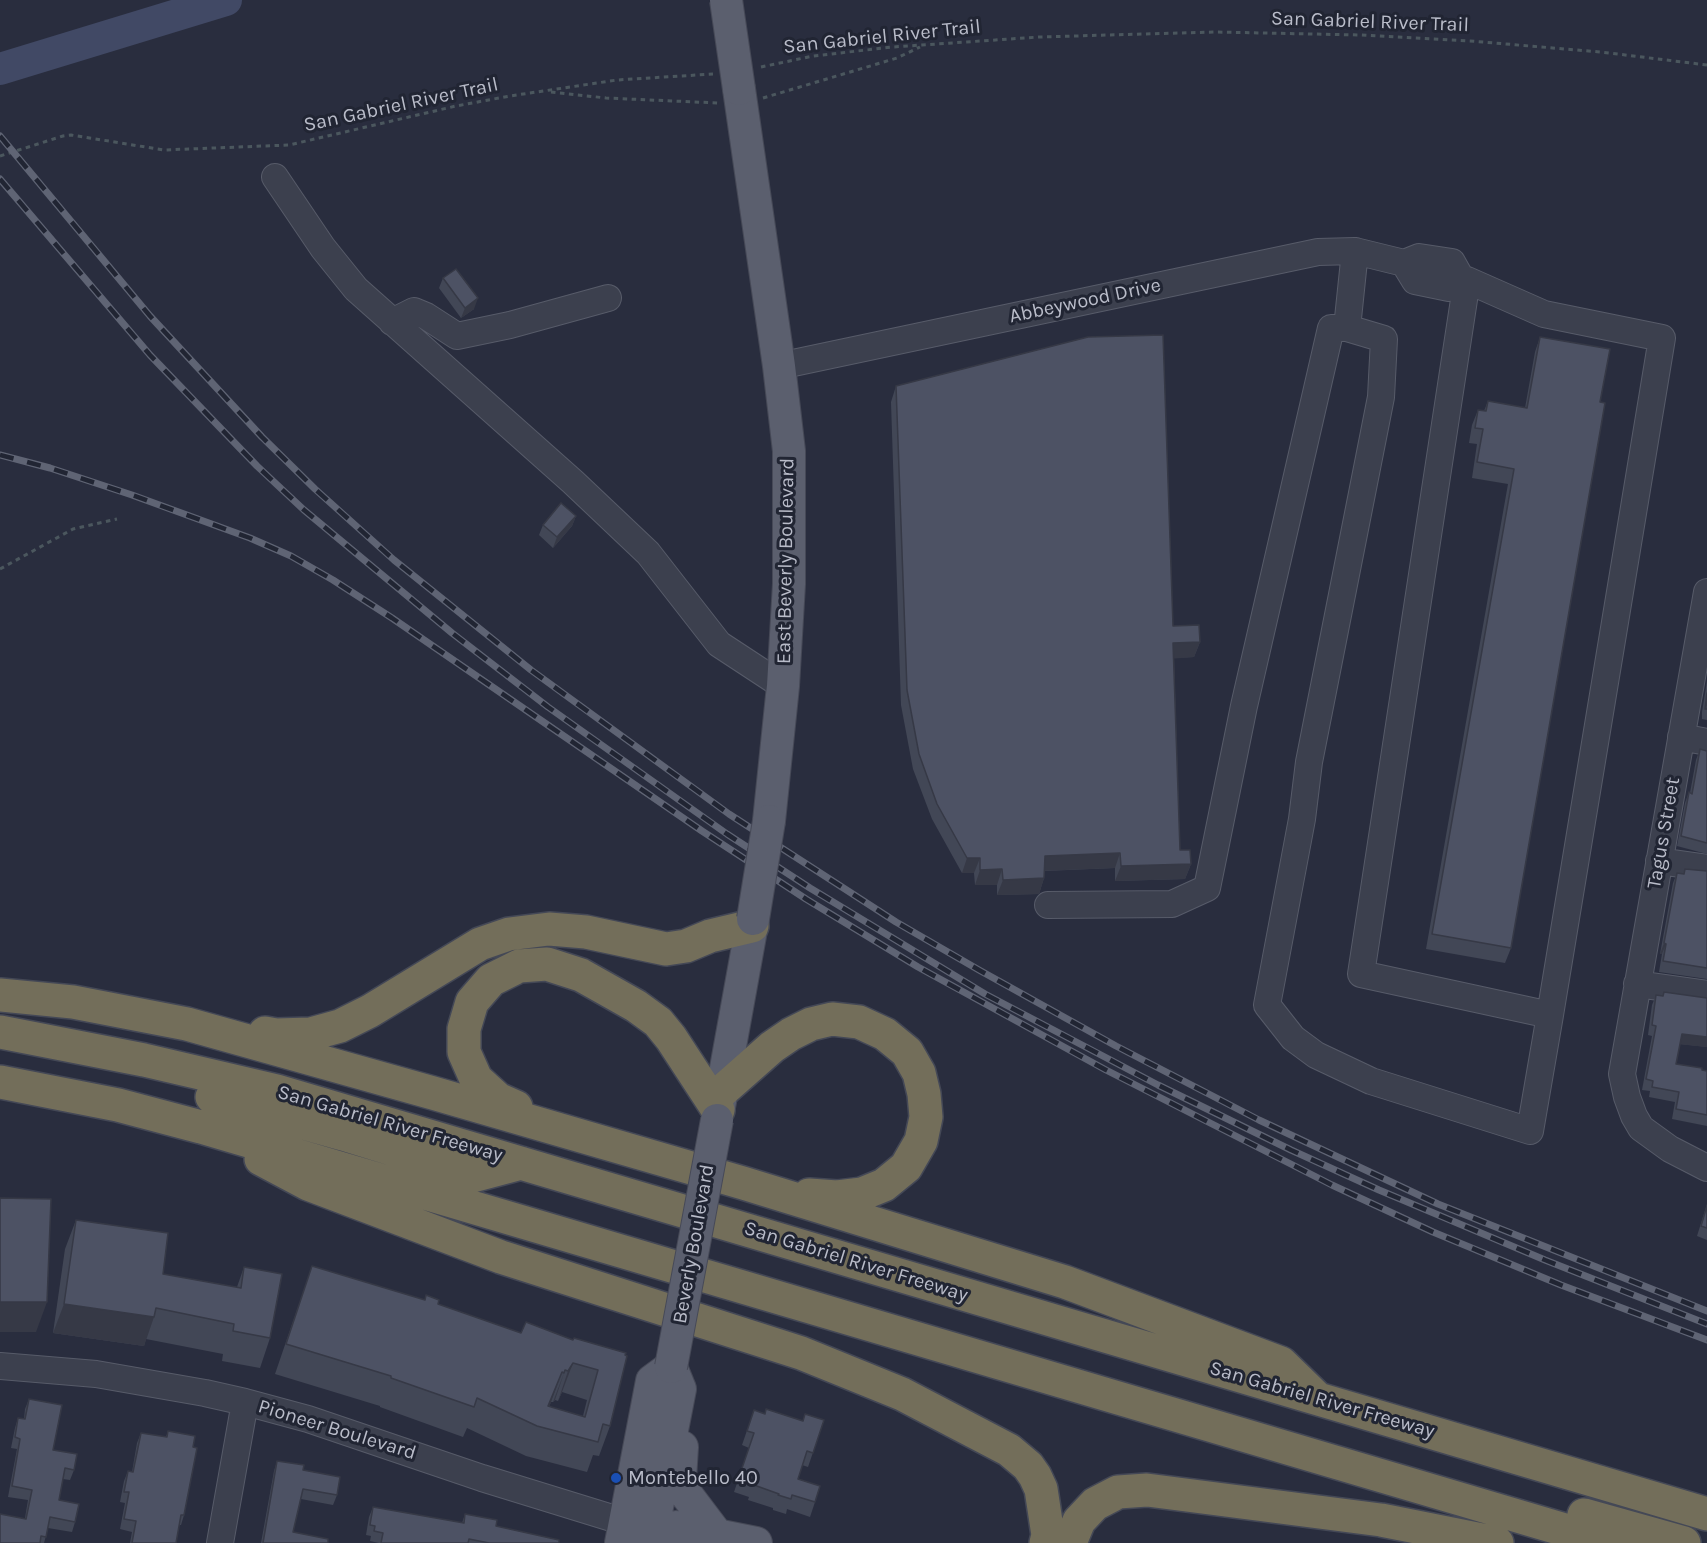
<!DOCTYPE html>
<html>
<head>
<meta charset="utf-8">
<style>
	body { margin:0 }
	canvas { display:block; background:#292d3e }
</style>
</head>
<body>
<canvas width="1707" height="1543"></canvas>
<script>
const ctx = document.querySelector('canvas').getContext('2d');
ctx.lineJoin = 'round';
function toPath(rows) {
  const path = new Path2D();
  for (const r of rows) {
    path.moveTo(r[0], r[1]);
    for (let i = 2; i < r.length; i += 2) path.lineTo(r[i], r[i + 1]);
  }
  return path;
}
function strokePath(path, color, width, dash) {
  ctx.strokeStyle = color;
  ctx.lineWidth = width;
  ctx.lineCap = dash ? 'butt' : 'round';
  ctx.setLineDash(dash || []);
  ctx.stroke(path);
}
function paint(path, color) {
  ctx.fillStyle = color;
  ctx.fill(path, 'evenodd');
}
function drawText(font, color, halo, rows, align = 'center') {
  ctx.font = font + ' Karla,sans-serif';
  ctx.lineWidth = 6;
  ctx.setLineDash([]);
  ctx.textBaseline = 'middle';
  ctx.strokeStyle = halo;
  ctx.fillStyle = color;
  for (const [text, x, y, turn = 0] of rows) {
    ctx.save();
    ctx.translate(x, y);
    ctx.rotate((+turn || 0) * Math.PI / 180);
    ctx.textAlign = isNaN(turn) ? turn : align;
    if (halo) ctx.strokeText(text, 0, 0);
    ctx.fillText(text, 0, 0);
    ctx.restore();
  }
}
const river = toPath([
	[0,69,226,0]
]);
const path = toPath([
	[761,67,813,56,893,47,1039,37,1215,32,1360,35,1470,41,1601,52,1707,65],
	[551,92,606,98,718,103],
	[763,98,897,58,920,47],
	[0,156,63,136,71,135,164,150,289,145,456,106,510,96,617,80,713,74],
	[0,569,73,529,117,519]
]);
const minor = toPath([
	[275,177,323,248,356,289,573,482,648,553,719,644,783,686],
	[1355,251,1347,328,1384,339,1381,397,1309,762,1302,819,1267,1005,1293,1038,1316,1055,1371,1081,1530,1131,1550,1015],
	[1461,278,1467,280,1544,314,1662,338,1550,1015,1361,974,1467,280],
	[392,322,414,311,426,316,457,336,510,325,608,298],
	[779,366,1318,252,1355,251,1404,263,1419,257,1452,262,1461,278,1449,288,1415,281,1404,263],
	[1707,592,1622,1074,1627,1097,1634,1116,1641,1128,1670,1149,1707,1168],
	[1681,737,1707,742],
	[1659,861,1707,868],
	[1048,905,1172,904,1207,888,1244,706,1331,328,1347,328],
	[1637,984,1707,994],
	[0,1366,96,1374,205,1393,245,1402,308,1419,482,1478,641,1527],
	[220,1543,245,1402]
]);
const major = toPath([
	[739,89,779,366,789,451,789,584,783,686,769,821],
	[719,1107,753,919],
	[682,1447,680,1479,683,1490,717,1535],
	[665,1535,676,1527,756,1543],
	[621,1543,652,1381,671,1367,680,1389,650,1543]
]);
const highway = toPath([
	[0,995,73,1002,187,1024,433,1093,743,1183,1065,1282,1281,1363,1316,1397],
	[0,1032,144,1060,277,1091,1707,1514],
	[265,1033,276,1035,311,1034,340,1026,370,1011,480,944,509,934,549,929,586,932,666,949,686,946,710,936,752,926],
	[0,1082,118,1105,201,1127,1609,1543],
	[721,1092,772,1047,791,1034,811,1024,832,1019,859,1022,885,1034,907,1052,919,1073,924,1094,926,1117,921,1141,906,1167,884,1185,862,1194,837,1197,809,1195],
	[212,1097,343,1134,476,1175,521,1163],
	[516,1107,498,1099,476,1079,464,1052,464,1029,472,1002,491,980,519,966,547,964,581,975,636,1006,658,1022,671,1038,718,1110],
	[261,1159,308,1184,501,1257,801,1353,902,1394,1009,1450,1028,1466,1035,1476,1041,1489,1048,1535,1046,1543],
	[1584,1515,1684,1543],
	[1070,1543,1079,1521,1095,1504,1118,1492,1147,1490,1381,1520,1497,1543]
]);
const rail = toPath([
	[0,136,150,316,262,437,315,489,394,560,531,670,729,814,896,922,979,970,1116,1046,1259,1120,1438,1204,1707,1311],
	[0,179,150,355,257,466,304,510,452,633,548,707,727,834,810,888,985,994,1158,1085,1291,1150,1379,1190,1545,1260,1707,1324],
	[0,455,50,468,132,495,250,538,291,556,333,580,392,618,702,831,806,899,918,967,1106,1070,1332,1185,1433,1232,1561,1285,1707,1340]
]);
const majorBridge = toPath([
	[726,0,739,89],
	[753,919,769,821],
	[671,1367,717,1120]
]);
const wall = toPath([
	[443,278,474,309,461,318,439,288],
	[1540,337,1600,402,1511,948,1505,963,1426,949,1508,484,1472,478,1477,444,1469,443,1472,425,1478,410,1484,411,1488,401,1525,408,1535,352],
	[896,386,1173,626,1200,642,1194,657,1174,658,1180,850,1191,864,1185,879,1115,881,1115,868,1044,871,1044,878,1039,894,997,895,997,885,975,885,974,873,962,873,932,819,913,769,901,705,891,402],
	[576,516,572,526,553,548,539,535,543,525],
	[1707,681,1707,720,1702,719,1702,712],
	[1700,749,1706,751,1707,749,1707,854,1677,846,1685,803,1689,792,1690,793,1696,760],
	[1685,869,1707,871,1707,979,1659,972,1662,954,1660,954,1673,883,1677,873,1683,874],
	[1664,992,1707,998,1707,1047,1680,1044,1676,1064,1707,1071,1707,1126,1672,1119,1675,1102,1649,1097,1650,1091,1642,1090,1652,1036,1648,1035,1652,1005,1656,995,1663,996],
	[1707,1204,1707,1240,1697,1236],
	[76,1220,163,1274,237,1287,244,1267,270,1338,260,1368,222,1361,223,1354,146,1339,144,1346,53,1333,65,1249],
	[312,1266,438,1304,521,1333,573,1340,626,1353,610,1426,599,1456,593,1455,587,1472,526,1456,467,1428,463,1437,380,1407,380,1406,275,1374],
	[562,1392,587,1400,583,1416,549,1407,551,1402,553,1402,555,1400,558,1401],
	[29,1399,53,1450,74,1470,70,1480,63,1479,59,1500,75,1522,72,1532,48,1528,44,1543,0,1543,25,1518,28,1500,8,1497,17,1449,11,1448,15,1428,18,1418,24,1419,25,1409],
	[754,1410,765,1414,803,1421,824,1420,808,1467,802,1465,798,1479,815,1502,810,1517,787,1509,786,1514,773,1510,773,1508,748,1500,749,1497,734,1492,749,1448,742,1445],
	[168,1431,184,1515,181,1525,179,1525,176,1543,130,1543,132,1532,120,1529,125,1503,120,1502,124,1481,128,1471,132,1472,137,1443,141,1433,166,1437],
	[277,1461,303,1470,337,1495,333,1505,301,1499,293,1532,328,1543,261,1543,274,1471],
	[373,1507,462,1523,465,1514,496,1526,559,1543,379,1543,370,1541,371,1536,366,1535,369,1517]
]);
const shadedWall = toPath([
	[478,298,474,309,461,318,465,308],
	[576,516,572,526,553,548,557,537],
	[1200,642,1194,657,1168,659,1173,643],
	[1120,853,1115,868,1039,871,1045,856],
	[967,858,980,858,974,873,962,873],
	[1191,864,1185,879,1115,881,1121,866],
	[1002,869,997,885,975,885,980,870],
	[1044,878,1039,894,997,895,1003,880],
	[1664,943,1666,944,1662,954,1660,954],
	[1682,1034,1707,1037,1707,1047,1678,1044],
	[0,1302,47,1302,36,1332,0,1332],
	[64,1304,154,1317,144,1346,53,1333],
	[573,1363,562,1392,558,1401,568,1371],
	[565,1370,555,1400,553,1402,564,1373],
	[562,1372,551,1402,541,1427,548,1406]
]);
const building = toPath([
	[456,269,478,298,465,308,443,278,456,269],
	[1163,335,1173,626,1199,625,1200,642,1173,643,1180,850,1190,850,1191,864,1121,866,1120,853,1045,856,1044,878,1003,880,1002,869,980,870,980,858,967,858,937,804,919,754,907,690,896,386,1088,337,1163,335],
	[1540,337,1610,349,1600,402,1605,403,1511,948,1432,934,1514,469,1477,462,1483,429,1475,428,1478,410,1486,411,1488,401,1527,408,1540,337],
	[561,503,576,516,557,537,543,525,561,503],
	[1707,693,1707,709,1705,709,1707,693],
	[1700,749,1707,751,1707,843,1681,836,1689,792,1692,794,1700,749],
	[1685,869,1707,871,1707,968,1663,961,1666,944,1664,943,1677,873,1684,874,1685,869],
	[1664,992,1707,998,1707,1037,1682,1034,1676,1064,1702,1068,1702,1070,1707,1071,1707,1115,1676,1109,1679,1092,1652,1087,1653,1081,1646,1079,1656,1026,1652,1025,1656,995,1663,996,1664,992],
	[0,1198,51,1199,47,1302,0,1302,0,1198],
	[1707,1206,1707,1228,1701,1226,1707,1206],
	[76,1220,168,1233,163,1274,241,1288,244,1267,282,1274,270,1338,233,1331,234,1324,156,1308,154,1317,64,1304,76,1220],
	[312,1266,425,1300,426,1295,439,1300,438,1304,521,1333,526,1322,573,1340,574,1338,626,1353,625,1355,627,1356,610,1426,603,1424,598,1442,537,1426,477,1398,474,1407,391,1378,391,1376,286,1344,312,1266],
	[573,1363,598,1370,585,1417,548,1406,562,1372,564,1373,565,1370,568,1371,573,1363],
	[29,1399,62,1405,53,1450,77,1454,74,1470,65,1468,59,1500,79,1504,75,1522,50,1517,46,1537,41,1536,40,1543,0,1543,0,1514,26,1519,32,1490,12,1486,20,1439,15,1437,18,1418,25,1419,29,1399],
	[766,1409,803,1421,805,1414,824,1420,813,1453,807,1451,798,1479,820,1486,815,1502,792,1495,791,1499,778,1495,779,1494,754,1485,755,1482,739,1477,754,1433,747,1431,754,1410,765,1414,766,1409],
	[168,1431,195,1436,193,1447,197,1448,184,1515,181,1515,176,1543,132,1543,136,1521,124,1519,129,1492,124,1492,128,1471,133,1472,141,1433,167,1437,168,1431],
	[277,1461,304,1465,303,1470,340,1477,337,1495,303,1489,293,1532,328,1539,328,1543,263,1543,277,1461],
	[373,1507,464,1523,465,1514,497,1520,496,1526,559,1540,559,1543,489,1543,469,1539,468,1543,381,1543,383,1533,374,1531,375,1526,370,1525,373,1507]
]);
const markers = [
	[616,1478,6,"#1a4fb4"]
];
const streetNames = [
	["San Gabriel River Trail",1370,22,2],
	["San Gabriel River Trail",882,37,-6],
	["San Gabriel River Trail",401,105,-12],
	["Abbeywood Drive",1085,301,-12],
	["East Beverly Boulevard",786,561,-89],
	["Tagus Street",1664,833,-80],
	["San Gabriel River Freeway",390,1124,16],
	["Beverly Boulevard",694,1244,-80],
	["San Gabriel River Freeway",856,1262,17],
	["San Gabriel River Freeway",1322,1400,16],
	["Pioneer Boulevard",337,1430,17]
];
const poiNames = [
	["Montebello 40",628,1478]
];
strokePath(river, '#414965', 32);
strokePath(minor, '#575b69', 28);
strokePath(major, '#464957', 34);
strokePath(highway, '#444856', 36);
strokePath(path, '#4b575e', 3, [4.5, 4.5]);
strokePath(minor, '#3c404e', 26);
strokePath(major, '#5b5f6e', 32);
strokePath(highway, '#736e5a', 33);
strokePath(rail, '#5f6474', 7);
strokePath(rail, '#212533', 4.5, [14]);
strokePath(majorBridge, '#464957', 34, []);
strokePath(majorBridge, '#5b5f6e', 32);
paint(wall, '#424756');
paint(shadedWall, '#363946');
paint(building, '#4d5264');
strokePath(building, '#363946', 1.5);
for (const [x, y, r, color] of markers) {
  const dot = new Path2D();
  dot.arc(x, y, r, 0, 2 * Math.PI);
  ctx.fillStyle = color;
  ctx.fill(dot);
  strokePath(dot, '#212533', 2);
}
drawText('20px', '#b9bcc9', '#212533', streetNames);
drawText('20px', '#b9bcc9', '#212533', poiNames, 'left');
</script>
</body>
</html>
